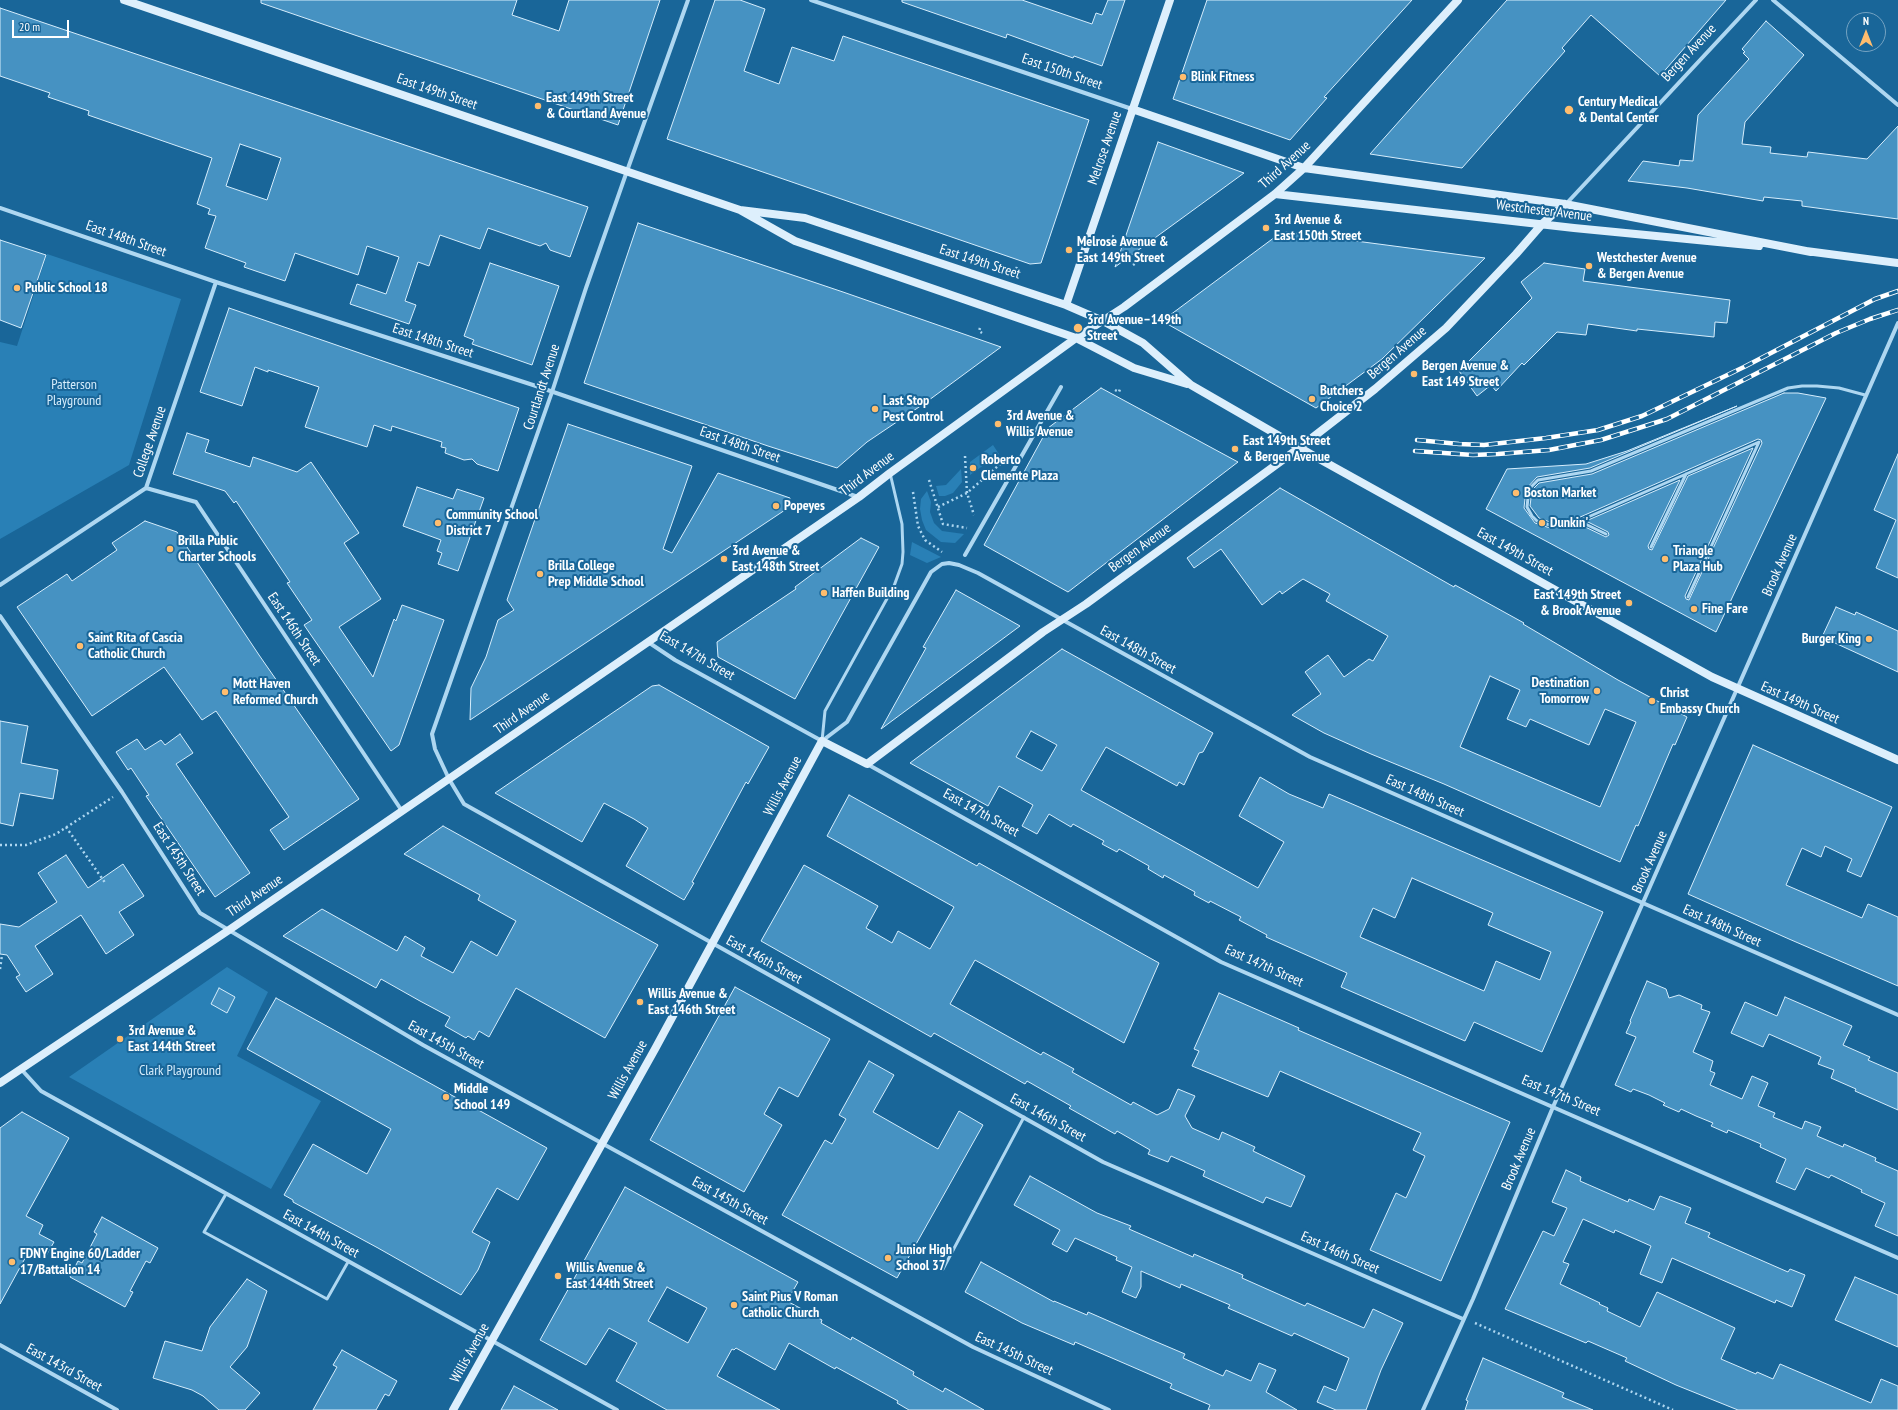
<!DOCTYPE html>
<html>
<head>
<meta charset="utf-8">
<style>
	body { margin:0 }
	#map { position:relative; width:1898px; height:1410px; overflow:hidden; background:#196699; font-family:"PT Sans Narrow",sans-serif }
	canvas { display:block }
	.north { position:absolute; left:1846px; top:12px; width:40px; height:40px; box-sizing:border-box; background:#196699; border:1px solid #75a3c2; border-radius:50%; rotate:0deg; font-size:11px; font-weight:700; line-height:16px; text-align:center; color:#fff }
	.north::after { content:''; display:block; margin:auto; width:14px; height:18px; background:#ffbd6e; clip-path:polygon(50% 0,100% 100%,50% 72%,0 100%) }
	.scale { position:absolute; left:12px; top:20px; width:57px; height:18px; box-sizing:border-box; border:2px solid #fff; border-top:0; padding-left:5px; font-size:12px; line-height:14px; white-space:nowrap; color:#fff; -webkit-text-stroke:3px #196699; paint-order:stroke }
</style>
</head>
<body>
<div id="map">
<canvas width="1898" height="1410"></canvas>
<div class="north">N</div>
<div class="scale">20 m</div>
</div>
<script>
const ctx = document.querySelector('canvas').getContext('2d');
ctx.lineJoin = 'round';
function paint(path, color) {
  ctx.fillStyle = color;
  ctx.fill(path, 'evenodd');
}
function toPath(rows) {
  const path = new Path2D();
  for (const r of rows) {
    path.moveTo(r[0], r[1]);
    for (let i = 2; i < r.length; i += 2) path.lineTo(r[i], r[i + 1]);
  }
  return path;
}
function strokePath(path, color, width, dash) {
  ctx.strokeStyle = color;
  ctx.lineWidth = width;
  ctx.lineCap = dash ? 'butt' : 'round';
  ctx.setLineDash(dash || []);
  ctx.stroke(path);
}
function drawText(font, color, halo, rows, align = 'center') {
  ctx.font = font + ' "PT Sans Narrow",sans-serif';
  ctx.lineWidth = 4;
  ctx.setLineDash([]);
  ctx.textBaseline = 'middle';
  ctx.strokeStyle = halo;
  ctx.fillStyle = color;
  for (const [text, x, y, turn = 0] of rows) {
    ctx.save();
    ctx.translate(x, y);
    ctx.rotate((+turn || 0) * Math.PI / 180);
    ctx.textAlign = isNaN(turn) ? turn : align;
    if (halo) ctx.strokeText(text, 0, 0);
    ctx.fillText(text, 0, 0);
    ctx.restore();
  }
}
const green = toPath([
	[47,254,181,299,129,465,0,539,0,342,17,346],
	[993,445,999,454,970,475,970,462],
	[961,469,962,482,953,493,945,496,939,496,936,486,946,485],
	[927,491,931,502,930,512,934,523,942,531,964,534,955,543,941,542,926,530,922,520,920,509,921,499],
	[912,542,941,557,927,563,910,555],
	[227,967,268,992,237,1056,321,1101,271,1189,69,1077]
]);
const building = toPath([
	[261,0,517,0,512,15,559,31,569,0,660,0,618,125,261,3,261,0],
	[715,0,740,0,765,9,744,71,779,84,792,47,834,61,843,36,1089,120,1041,263,1030,264,667,139,715,0],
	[902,0,1022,0,1092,24,1096,13,1102,15,1108,0,1125,0,1102,66,1074,56,1073,58,1007,34,1006,38,902,2,902,0],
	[1207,0,1412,0,1324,97,1327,98,1290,140,1173,99,1207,0],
	[1507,0,1726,0,1660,76,1591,15,1562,48,1565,51,1462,168,1370,154,1507,0],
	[0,8,588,207,570,257,550,250,546,243,540,246,488,228,480,249,440,235,429,266,418,262,405,301,416,305,409,324,350,304,357,284,386,294,399,257,367,246,358,275,295,253,285,281,244,267,246,263,205,248,216,216,208,214,210,209,197,204,212,158,88,115,89,111,48,97,50,93,0,76,0,8],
	[240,144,281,158,267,200,226,186,240,144],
	[1766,21,1804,55,1745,122,1742,144,1771,147,1770,153,1807,157,1808,152,1867,159,1898,126,1898,219,1802,206,1802,201,1764,197,1763,201,1687,188,1628,181,1643,161,1679,166,1680,160,1693,161,1698,115,1749,59,1743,53,1745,52,1742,49,1766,21],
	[1158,142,1244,173,1115,267,1144,183,1158,142],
	[638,223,843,292,1001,347,925,403,867,442,837,468,768,446,584,383,638,223],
	[1287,232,1485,258,1382,359,1316,408,1162,321,1279,234,1287,232],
	[0,240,46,255,21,328,0,320,0,240],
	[490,263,559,286,532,365,472,344,474,340,464,336,490,263],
	[1544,263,1585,269,1583,281,1730,300,1727,323,1715,322,1714,337,1637,329,1637,331,1588,324,1586,335,1557,332,1524,365,1522,363,1496,391,1491,385,1477,396,1459,371,1532,298,1521,282,1544,263],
	[229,308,519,408,498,471,477,464,472,459,464,460,445,453,446,448,441,447,442,442,392,426,391,431,374,425,367,447,305,427,319,387,268,370,268,372,255,367,242,406,200,392,229,308],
	[1101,388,1238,462,1068,592,984,545,1048,428,1101,388],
	[1784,393,1798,393,1826,398,1716,632,1486,509,1507,469,1586,464,1627,451,1737,406,1590,468,1537,477,1526,489,1524,508,1535,523,1550,528,1579,524,1606,537,1609,535,1608,532,1586,521,1680,480,1648,546,1649,549,1652,550,1688,476,1753,448,1685,596,1686,599,1689,600,1762,443,1761,440,1758,439,1578,518,1550,522,1539,518,1530,506,1532,490,1539,483,1592,474,1784,393],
	[568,424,692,466,663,549,672,553,718,473,790,498,788,508,470,720,471,688,486,657,498,620,514,610,507,600,568,424],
	[187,433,209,440,205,452,250,467,253,457,297,472,311,462,359,533,344,543,381,599,339,627,373,677,394,619,396,621,402,605,444,620,399,745,391,751,304,625,312,620,287,583,290,582,236,501,234,503,225,491,173,474,187,433],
	[1898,454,1898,578,1876,568,1896,520,1874,510,1898,454],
	[417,487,453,499,457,489,484,498,458,571,438,564,442,553,437,551,441,540,403,526,417,487],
	[1280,488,1454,587,1455,585,1524,623,1523,624,1618,680,1687,717,1675,745,1673,744,1638,826,1636,825,1620,862,1444,784,1371,754,1324,733,1292,715,1321,694,1305,672,1328,655,1344,677,1369,659,1373,661,1388,636,1326,601,1330,594,1303,579,1282,594,1280,591,1262,605,1221,549,1194,568,1187,558,1280,488],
	[1490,676,1520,690,1507,719,1526,727,1530,719,1589,745,1605,709,1636,722,1600,807,1460,747,1490,676],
	[145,521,177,532,259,655,359,799,284,850,270,830,289,817,216,711,202,720,164,667,92,716,17,607,67,574,72,581,117,550,112,543,145,521],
	[861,538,879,547,795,699,718,657,717,642,796,589,795,587,861,538],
	[956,590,1020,626,881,729,926,648,923,647,956,590],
	[1836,607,1855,615,1856,612,1898,631,1898,672,1822,637,1836,607],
	[1062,649,1213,733,1203,752,1199,753,1184,785,1179,782,1177,786,1106,747,1081,790,1258,888,1284,842,1239,816,1260,777,1289,794,1323,808,1329,794,1603,912,1542,1052,1474,1022,1465,1041,1341,987,1347,973,1266,937,1267,935,1239,920,1241,917,1210,901,1209,903,1194,895,1195,892,1164,875,1163,878,1148,869,1149,866,1119,849,1117,852,1102,844,1104,841,1073,824,1071,827,1049,814,1037,834,1022,826,1033,805,999,786,988,806,910,763,1062,649],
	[1031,731,1057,745,1042,771,1016,757,1031,731],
	[1412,878,1493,913,1488,925,1551,952,1540,980,1496,961,1484,991,1360,937,1373,908,1395,918,1412,878],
	[659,685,769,747,748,784,746,782,692,882,694,883,684,900,626,866,648,828,634,819,604,803,582,842,495,793,652,686,659,685],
	[0,721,28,726,21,763,58,770,53,799,20,793,13,826,0,823,0,721],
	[180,734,193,753,176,764,250,873,215,897,146,796,149,795,131,768,128,770,116,752,137,739,145,750,161,740,165,745,180,734],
	[1753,745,1892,807,1861,877,1847,871,1852,859,1825,846,1821,857,1802,848,1786,885,1862,918,1868,904,1898,917,1898,986,1789,939,1688,894,1753,745],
	[849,795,977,866,979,863,1159,963,1124,1043,975,960,950,1004,1041,1055,1043,1052,1074,1069,1072,1072,1131,1105,1133,1102,1157,1115,1169,1109,1178,1089,1195,1096,1185,1116,1192,1128,1219,1140,1222,1132,1255,1147,1253,1151,1305,1176,1291,1207,1266,1197,1263,1203,1203,1176,1205,1171,1171,1156,1168,1162,1148,1154,1150,1150,1117,1131,1115,1134,1069,1108,1071,1106,1027,1081,1025,1084,934,1033,931,1037,761,941,804,865,878,906,866,928,892,943,898,931,930,949,954,907,827,836,849,795],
	[443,826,658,945,605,1038,516,988,489,1037,479,1031,474,1040,468,1036,466,1038,445,1026,450,1017,420,1001,381,979,376,988,283,936,322,909,397,951,405,936,425,948,421,956,453,973,471,941,497,956,516,921,478,900,480,895,404,854,443,826],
	[66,855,88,888,123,864,144,896,119,912,134,935,106,954,81,915,35,946,53,974,26,992,16,977,20,975,7,955,0,954,0,924,19,927,57,902,38,873,66,855],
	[1647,981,1666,989,1669,998,1679,995,1702,1005,1701,1009,1710,1012,1693,1052,1713,1061,1710,1071,1715,1073,1710,1085,1742,1099,1752,1076,1768,1083,1758,1106,1775,1113,1773,1117,1802,1129,1805,1121,1821,1127,1817,1136,1843,1147,1844,1144,1876,1158,1875,1161,1898,1171,1898,1236,1875,1226,1885,1203,1861,1192,1862,1190,1831,1175,1829,1178,1806,1168,1795,1190,1776,1182,1786,1159,1760,1147,1761,1144,1728,1130,1727,1133,1711,1126,1713,1123,1696,1116,1681,1109,1679,1112,1663,1105,1665,1103,1649,1095,1633,1089,1631,1092,1615,1085,1636,1037,1626,1033,1631,1022,1630,1021,1647,981],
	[735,987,830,1039,798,1097,779,1087,764,1114,782,1125,744,1192,650,1140,735,987],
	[219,988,235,997,227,1013,211,1004,219,988],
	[1219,993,1299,1028,1298,1030,1510,1122,1441,1281,1370,1250,1396,1193,1406,1198,1425,1156,1413,1150,1421,1133,1280,1071,1268,1097,1192,1066,1199,1051,1194,1049,1219,993],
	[1785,997,1852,1026,1843,1045,1870,1057,1868,1060,1898,1073,1898,1110,1855,1091,1856,1089,1831,1078,1834,1070,1818,1064,1821,1057,1769,1034,1763,1047,1731,1033,1745,1002,1777,1016,1785,997],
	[276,998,547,1148,518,1200,497,1188,472,1232,490,1242,478,1270,461,1295,378,1248,293,1202,293,1200,284,1195,313,1144,367,1174,391,1129,247,1049,276,998],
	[869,1061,894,1075,873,1112,938,1149,959,1111,983,1125,897,1278,782,1215,825,1140,832,1144,846,1119,839,1115,869,1061],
	[22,1112,69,1138,26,1216,43,1225,39,1234,54,1242,44,1259,29,1251,0,1304,0,1128,22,1112],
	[1566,1170,1581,1177,1580,1181,1628,1202,1629,1199,1654,1210,1660,1196,1691,1208,1685,1223,1710,1233,1708,1237,1788,1272,1790,1269,1805,1275,1792,1307,1776,1300,1775,1303,1672,1258,1662,1283,1640,1274,1651,1246,1615,1230,1614,1233,1583,1219,1563,1262,1569,1264,1560,1284,1600,1303,1599,1304,1608,1308,1607,1311,1640,1327,1657,1292,1735,1328,1721,1359,1756,1374,1757,1372,1773,1379,1780,1364,1871,1403,1881,1379,1898,1386,1898,1410,1738,1410,1676,1385,1625,1361,1627,1358,1588,1341,1586,1343,1505,1309,1543,1231,1554,1236,1567,1208,1552,1202,1566,1170],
	[1030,1176,1097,1213,1131,1226,1129,1229,1193,1257,1194,1254,1243,1275,1242,1278,1305,1306,1307,1303,1364,1328,1373,1309,1403,1323,1381,1370,1366,1410,1336,1410,1317,1402,1324,1386,1336,1391,1349,1358,1294,1333,1292,1336,1228,1308,1230,1305,1181,1284,1180,1288,1141,1271,1141,1287,1136,1298,1122,1292,1132,1267,1116,1260,1117,1257,1075,1238,1067,1252,1052,1244,1060,1230,1014,1205,1030,1176],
	[625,1187,798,1282,787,1301,822,1320,821,1323,851,1340,852,1337,914,1372,913,1375,943,1392,945,1388,984,1410,909,1410,897,1403,898,1401,836,1367,835,1369,789,1343,775,1370,736,1348,734,1350,732,1349,717,1376,780,1410,667,1410,616,1381,637,1343,609,1328,586,1365,540,1340,625,1187],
	[667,1287,707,1308,688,1343,648,1321,667,1287],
	[102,1217,158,1248,150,1263,146,1261,130,1291,133,1292,125,1307,70,1277,78,1261,82,1263,97,1234,94,1232,102,1217],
	[981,1262,1054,1302,1054,1301,1087,1315,1088,1312,1152,1340,1185,1354,1183,1358,1223,1376,1226,1370,1251,1381,1259,1363,1276,1370,1266,1392,1297,1410,1208,1410,1210,1405,1170,1388,1172,1384,1075,1342,1074,1345,1022,1323,965,1292,981,1262],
	[1855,1277,1898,1295,1898,1347,1835,1320,1855,1277],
	[247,1279,267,1291,247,1347,230,1367,260,1393,245,1410,219,1410,203,1396,192,1390,153,1378,165,1341,202,1351,210,1327,247,1279],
	[342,1350,397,1381,389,1396,385,1394,376,1410,313,1410,337,1367,333,1365,342,1350],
	[1483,1358,1564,1393,1562,1397,1593,1410,1465,1410,1468,1401,1466,1400,1483,1358],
	[514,1386,558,1410,501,1410,514,1386]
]);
const path = toPath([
	[1112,236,1116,237,1114,243],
	[1133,265,1144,258],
	[1017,267,1015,271,1020,273],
	[980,328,979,331,982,333],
	[1115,390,1119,392,1120,389],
	[965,456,967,493,974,515],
	[929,480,943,524,967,528],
	[913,492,918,526,925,540,942,552],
	[938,507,967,493,1006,459],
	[66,827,106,884],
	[0,845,26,845,56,834,113,797],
	[0,969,2,955],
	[1475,1323,1673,1410]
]);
const lane = toPath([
	[1579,521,1606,534],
	[1651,547,1686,474],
	[1688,597,1759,442,1579,521,1550,525,1537,521,1532,516,1527,507,1529,489,1538,480,1591,471,1788,388,1802,386,1817,386,1839,388,1865,395],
	[822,741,825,711,894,586,902,564,903,552,902,524,890,473],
	[226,1194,204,1232,327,1299,348,1262],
	[943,1269,1024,1117]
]);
const street = toPath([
	[688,0,627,171,586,288,552,392,432,734,435,749,449,779,464,804,1103,1162,1463,1319],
	[811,0,1132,109],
	[1773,0,1898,105],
	[1566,204,1756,0],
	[0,208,216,282,533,385,858,497],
	[146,488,196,502,402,811],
	[965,555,1061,387],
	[0,585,146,488,216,282],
	[0,616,122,792,200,913,423,1045,973,1347,1109,1410],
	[648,642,675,660,822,741,847,722,931,572,942,564,949,563,959,565,978,573,1310,757,1898,1015],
	[867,764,1221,962,1898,1258],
	[21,1069,41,1091,617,1410],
	[0,1345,117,1410],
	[1423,1410,1473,1299,1553,1107,1898,323]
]);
const secondary = toPath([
	[124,0,740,210,795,241,1076,338,1134,368,1187,384],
	[1132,109,1304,168,1565,204,1811,252],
	[1275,194,1574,228,1759,246],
	[740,210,805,218,1066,305,1103,321,1143,343,1191,385,1314,456,1712,677,1898,760],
	[1806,251,1898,263],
	[1066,305,1170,0],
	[0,1083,229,930,859,497,890,473,1076,338,1124,307,1275,194,1304,168,1458,0],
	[453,1410,655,1049,822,741,867,764,1043,632,1086,604,1299,448,1375,389,1446,328,1516,254,1543,223,1565,204]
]);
const rail = toPath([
	[1417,440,1459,444,1484,445,1546,438,1598,430,1642,416,1744,367,1875,299,1898,291],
	[1415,451,1473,455,1498,454,1549,450,1601,440,1667,419,1836,333,1870,319,1898,310]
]);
const markers = [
	[1183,77,4,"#ffbd6e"],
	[538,106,4,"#ffbd6e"],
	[1569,110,5,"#ffbd6e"],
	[1266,228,4,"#ffbd6e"],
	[1069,250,4,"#ffbd6e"],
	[1589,266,4,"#ffbd6e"],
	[17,288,4,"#ffbd6e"],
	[1078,328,5,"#ffbd6e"],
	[1414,374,4,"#ffbd6e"],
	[1312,399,4,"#ffbd6e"],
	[875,409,4,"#ffbd6e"],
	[998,424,4,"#ffbd6e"],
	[1235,449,4,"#ffbd6e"],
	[973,468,4,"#ffbd6e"],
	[1516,493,4,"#ffbd6e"],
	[776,506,4,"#ffbd6e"],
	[438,523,4,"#ffbd6e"],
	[1542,523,4,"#ffbd6e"],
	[170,549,4,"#ffbd6e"],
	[724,559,4,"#ffbd6e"],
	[1665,559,4,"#ffbd6e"],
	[540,574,4,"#ffbd6e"],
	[824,593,4,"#ffbd6e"],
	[1629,603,4,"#ffbd6e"],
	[1694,609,4,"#ffbd6e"],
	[1869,639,4,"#ffbd6e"],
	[80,646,4,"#ffbd6e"],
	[1597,691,4,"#ffbd6e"],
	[225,692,4,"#ffbd6e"],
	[1652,701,4,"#ffbd6e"],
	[640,1002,4,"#ffbd6e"],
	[120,1039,4,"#ffbd6e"],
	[446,1097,4,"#ffbd6e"],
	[888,1258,4,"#ffbd6e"],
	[12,1262,4,"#ffbd6e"],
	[558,1276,4,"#ffbd6e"],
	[734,1305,4,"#ffbd6e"]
];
const streetNames = [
	["Bergen Avenue",1689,53,-47],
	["East 150th Street",1062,72,19],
	["East 149th Street",437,92,19],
	["Melrose Avenue",1105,148,-71],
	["Third Avenue",1285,165,-42],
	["Westchester Avenue",1544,211,7],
	["East 148th Street",126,239,19],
	["East 149th Street",980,262,18],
	["East 148th Street",433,341,18],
	["Bergen Avenue",1397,353,-41],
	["Courtlandt Avenue",542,387,-72],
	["College Avenue",150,442,-71],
	["East 148th Street",740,445,19],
	["Third Avenue",867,474,-37],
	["Bergen Avenue",1140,548,-36],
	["East 149th Street",1515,552,29],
	["Brook Avenue",1780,565,-66],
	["East 146th Street",294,629,56],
	["East 148th Street",1138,650,29],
	["East 147th Street",697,656,30],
	["East 149th Street",1800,703,24],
	["Third Avenue",522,713,-35],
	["Willis Avenue",783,786,-62],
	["East 148th Street",1425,796,24],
	["East 147th Street",981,813,29],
	["East 145th Street",179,859,57],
	["Brook Avenue",1650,862,-66],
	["Third Avenue",255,896,-34],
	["East 148th Street",1722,926,24],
	["East 146th Street",764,960,29],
	["East 147th Street",1264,966,24],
	["East 145th Street",446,1045,29],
	["Willis Avenue",628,1070,-61],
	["East 147th Street",1561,1096,23],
	["East 146th Street",1048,1118,29],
	["Brook Avenue",1519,1159,-67],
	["East 145th Street",730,1201,29],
	["East 144th Street",321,1234,29],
	["East 146th Street",1340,1253,24],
	["Willis Avenue",470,1353,-61],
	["East 145th Street",1014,1354,25],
	["East 143rd Street",64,1368,29]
];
const poiNames = [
	["Blink Fitness",1191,77],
	["East 149th Street",546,98],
	["& Courtland Avenue",546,114],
	["Century Medical",1578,102],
	["& Dental Center",1578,118],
	["3rd Avenue &",1274,220],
	["East 150th Street",1274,236],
	["Melrose Avenue &",1077,242],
	["East 149th Street",1077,258],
	["Westchester Avenue",1597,258],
	["& Bergen Avenue",1597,274],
	["Public School 18",25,288],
	["3rd Avenue–149th",1087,320],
	["Street",1087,336],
	["Bergen Avenue &",1422,366],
	["East 149 Street",1422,382],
	["Butchers",1320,391],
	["Choice 2",1320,407],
	["Last Stop",883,401],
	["Pest Control",883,417],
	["3rd Avenue &",1006,416],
	["Willis Avenue",1006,432],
	["East 149th Street",1243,441],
	["& Bergen Avenue",1243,457],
	["Roberto",981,460],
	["Clemente Plaza",981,476],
	["Boston Market",1524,493],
	["Popeyes",784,506],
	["Community School",446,515],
	["District 7",446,531],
	["Dunkin'",1550,523],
	["Brilla Public",178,541],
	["Charter Schools",178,557],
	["3rd Avenue &",732,551],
	["East 148th Street",732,567],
	["Triangle",1673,551],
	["Plaza Hub",1673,567],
	["Brilla College",548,566],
	["Prep Middle School",548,582],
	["Haffen Building",832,593],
	["East 149th Street",1621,595,"right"],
	["& Brook Avenue",1621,611,"right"],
	["Fine Fare",1702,609],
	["Saint Rita of Cascia",88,638],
	["Catholic Church",88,654],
	["Burger King",1861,639,"right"],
	["Destination",1589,683,"right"],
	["Tomorrow",1589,699,"right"],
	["Mott Haven",233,684],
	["Reformed Church",233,700],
	["Christ",1660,693],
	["Embassy Church",1660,709],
	["Willis Avenue &",648,994],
	["East 146th Street",648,1010],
	["3rd Avenue &",128,1031],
	["East 144th Street",128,1047],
	["Middle",454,1089],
	["School 149",454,1105],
	["Junior High",896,1250],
	["School 37",896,1266],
	["FDNY Engine 60/Ladder",20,1254],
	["17/Battalion 14",20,1270],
	["Willis Avenue &",566,1268],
	["East 144th Street",566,1284],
	["Saint Pius V Roman",742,1297],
	["Catholic Church",742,1313]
];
const parkNames = [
	["Patterson",74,385],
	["Playground",74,401],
	["Clark Playground",180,1071]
];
paint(green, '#2980b6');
paint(building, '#4692c2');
strokePath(building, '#d6edfc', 1);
strokePath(path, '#aed7f1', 2.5, [2, 3]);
strokePath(lane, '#aed7f1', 3);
strokePath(street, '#aed7f1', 4);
strokePath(secondary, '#ddeffc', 8);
strokePath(rail, '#fff', 4.5);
strokePath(rail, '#196699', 3, [9]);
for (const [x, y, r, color] of markers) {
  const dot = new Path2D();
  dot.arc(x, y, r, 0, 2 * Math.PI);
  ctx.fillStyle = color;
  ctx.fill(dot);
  strokePath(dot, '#196699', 1.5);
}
drawText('14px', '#fff', '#196699', streetNames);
drawText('bold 14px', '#fff', '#196699', poiNames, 'left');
drawText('14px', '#d6edfc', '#196699', parkNames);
</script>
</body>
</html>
